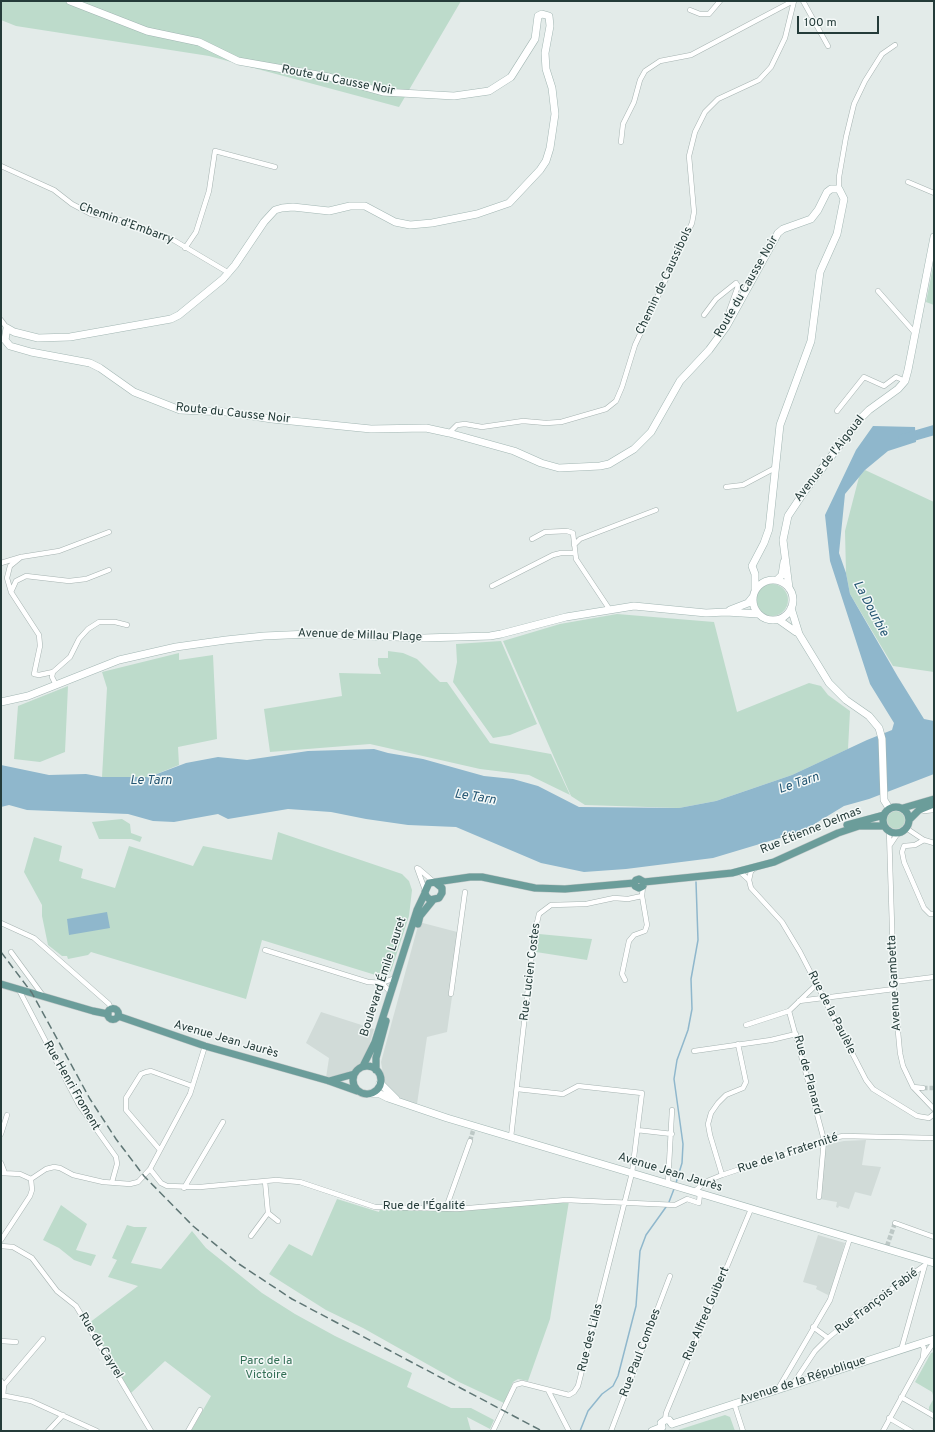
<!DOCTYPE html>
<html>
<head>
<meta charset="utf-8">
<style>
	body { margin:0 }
	#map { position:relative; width:935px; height:1432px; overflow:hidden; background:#e3ebe9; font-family:Overpass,sans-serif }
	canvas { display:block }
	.frame { position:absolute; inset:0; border:2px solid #243b39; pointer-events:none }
	.scale { position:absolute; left:797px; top:16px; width:82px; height:18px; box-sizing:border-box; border:2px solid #243b39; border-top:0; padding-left:5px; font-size:12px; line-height:14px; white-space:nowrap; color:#243b39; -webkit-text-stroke:3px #f3f8f7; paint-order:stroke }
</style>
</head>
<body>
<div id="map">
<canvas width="935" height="1432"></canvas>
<div class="frame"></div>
<div class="scale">100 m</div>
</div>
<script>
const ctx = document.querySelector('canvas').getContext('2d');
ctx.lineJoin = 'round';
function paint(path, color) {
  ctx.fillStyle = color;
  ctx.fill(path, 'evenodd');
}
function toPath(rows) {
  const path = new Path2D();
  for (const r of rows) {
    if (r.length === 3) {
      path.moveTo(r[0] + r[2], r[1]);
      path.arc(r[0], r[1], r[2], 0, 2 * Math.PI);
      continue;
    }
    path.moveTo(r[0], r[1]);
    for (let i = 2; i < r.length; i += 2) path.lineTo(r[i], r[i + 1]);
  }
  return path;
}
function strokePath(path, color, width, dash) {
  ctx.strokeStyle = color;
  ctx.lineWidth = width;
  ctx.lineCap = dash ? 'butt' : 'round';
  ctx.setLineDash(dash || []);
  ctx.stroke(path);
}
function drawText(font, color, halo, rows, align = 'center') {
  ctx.font = font + ' Overpass,sans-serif';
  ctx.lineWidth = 3;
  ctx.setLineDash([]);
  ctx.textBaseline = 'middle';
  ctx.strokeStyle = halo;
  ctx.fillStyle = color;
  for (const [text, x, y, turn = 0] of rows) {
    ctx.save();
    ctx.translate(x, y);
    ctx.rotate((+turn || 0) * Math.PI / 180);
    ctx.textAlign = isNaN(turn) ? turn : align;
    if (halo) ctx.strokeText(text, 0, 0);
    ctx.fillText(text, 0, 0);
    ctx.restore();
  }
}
const built = toPath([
	[419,922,461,933,447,1032,427,1037,417,1104,400,1101,385,1085,381,1062],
	[321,1012,374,1029,365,1060,349,1073,326,1078,329,1058,306,1043],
	[866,1140,862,1165,881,1167,871,1196,855,1192,849,1209,839,1206,838,1208,836,1207,837,1202,820,1199,825,1145,844,1141],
	[818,1235,845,1243,830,1296,816,1289,817,1286,803,1282]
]);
const green = toPath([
	[1,1,461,1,399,107,209,56,16,26,1,20],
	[934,262,934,305,926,302],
	[865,470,934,502,934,672,893,666,850,594,846,573,845,531,859,477],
	[772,600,16],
	[617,614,714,622,737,712,809,683,821,686,828,695,850,711,848,749,792,775,716,801,679,808,585,805,571,796,503,641,560,624],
	[501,641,537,724,510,735,493,738,453,682,457,662,456,644],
	[388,651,403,653,417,659,440,682,447,682,490,743,551,754,570,795,529,775,480,769,370,744,270,752,264,709,342,696,339,673,381,674,378,665,378,658,388,658],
	[179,653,179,660,213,655,217,739,178,747,179,765,149,777,102,777,107,688,102,672],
	[68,686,65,752,40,762,14,759,18,706],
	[896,820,9],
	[122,819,130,824,131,833,142,837,140,842,131,839,99,839,92,822],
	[278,832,402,874,409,881,412,890,409,916,391,971,383,980,382,977,262,940,246,999,91,952,88,955,68,959,67,956,62,956,48,945,42,916,42,905,24,872,34,837,62,846,59,861,83,869,81,878,115,888,129,846,193,866,203,846,272,860],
	[539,934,592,939,587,960,536,952],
	[337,1199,379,1212,380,1209,456,1211,569,1201,550,1319,528,1381,518,1379,513,1382,504,1403,459,1382,363,1328,326,1310,269,1274,289,1244,312,1256],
	[61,1205,87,1224,76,1250,96,1255,91,1266,74,1260,59,1248,43,1240],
	[127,1225,134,1227,147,1227,131,1263,161,1269,192,1231,206,1248,262,1293,295,1314,335,1336,412,1373,407,1387,451,1408,471,1408,494,1420,490,1429,467,1417,471,1431,191,1431,211,1396,165,1361,131,1393,89,1323,138,1286,108,1277,117,1260,112,1258],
	[934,1352,934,1413,929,1410,929,1407,934,1398,932,1392,915,1382,931,1353],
	[725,1415,730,1417,735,1431,675,1431]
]);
const water = toPath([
	[873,426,915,427,916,442,888,451,865,470,845,494,839,553,846,573,850,594,898,677,924,719,934,721,934,774,869,799,844,806,803,831,713,858,626,869,584,872,541,863,456,827,408,825,366,819,331,812,288,809,228,819,218,814,174,822,153,821,128,814,27,810,9,805,1,807,1,765,49,775,86,774,102,777,149,777,186,763,218,757,247,760,308,751,374,749,388,753,423,759,484,776,513,779,538,786,579,807,679,808,716,801,792,775,867,740,892,730,894,723,870,684,830,561,825,515,856,450],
	[107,912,110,928,69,935,67,919]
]);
const stream = toPath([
	[676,1183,682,1163,683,1144,674,1079,677,1060,688,1030,692,1009,691,979,698,940,696,882],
	[669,1202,674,1189],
	[580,1431,588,1411,602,1394,613,1386,618,1376,636,1306,640,1251,646,1235,666,1207]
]);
const river = toPath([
	[903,439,934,430]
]);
const streetTunnel = toPath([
	[923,1088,934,1088],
	[470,1141,473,1131],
	[887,1246,895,1223]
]);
const street = toPath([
	[803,1,828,46],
	[690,10,700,14,709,14,720,1],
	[621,142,623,124,634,102,640,80,645,71,660,61,691,55,793,1],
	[1,166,54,190,72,204,91,214,117,219,170,238,229,273],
	[908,182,934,193],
	[839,189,839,177,846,137,854,104,865,81,882,54,895,45],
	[185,248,196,232,209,191,215,151,275,167],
	[878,291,915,333],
	[704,315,716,299,736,283,738,286,729,311,731,319],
	[1,320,7,328],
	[837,411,864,377,884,386,896,377,905,381],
	[449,433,457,425,465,424,482,427,523,421,546,423,561,422,606,409,616,401,622,387,635,345,692,223,694,212,689,156,695,132,705,112,718,99,759,80,771,67,785,38,794,1],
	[726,487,743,485,775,468],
	[532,539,545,532,567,531,573,533,576,559,610,610],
	[574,545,580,539,656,510],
	[21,557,10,566,7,578,11,592,39,635,40,646,34,674,39,675,53,672,52,677,56,685],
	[1,563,21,557,59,551,109,532],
	[492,586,553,555,561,553,574,553],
	[11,592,16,581,26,576,69,581,86,579,109,570],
	[53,672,70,657,79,639,88,629,99,622,115,622,127,625],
	[924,811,934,810],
	[906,828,924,840,934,843],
	[889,831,894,989,900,1053,903,1066,913,1087,934,1109],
	[924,840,915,845,904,846,902,852,904,862,924,908,930,914,934,914],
	[890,845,898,833],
	[417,868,425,890],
	[419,869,434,882],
	[754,869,751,871,749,880,751,888,782,922,800,952,866,1080,873,1089,917,1116,929,1118,934,1114],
	[740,872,749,880],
	[1,923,34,938,109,1004,111,1009],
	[265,950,368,982,382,983,395,978],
	[11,952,44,997],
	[625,980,622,974,629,941,634,935,645,931,647,925,642,896,643,886],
	[894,982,934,977],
	[382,983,390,992],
	[19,990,79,1105,116,1157,117,1164,112,1182],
	[451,994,465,892],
	[799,1001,894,989],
	[789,1011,824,1140,819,1197],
	[746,1025,789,1011,817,984],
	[694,1051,771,1040,796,1034],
	[913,1087,923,1088],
	[637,1130,672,1134],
	[1,1134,7,1115],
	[511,1137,534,936,539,914,551,905,586,904,614,898,628,899,642,896],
	[160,1150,126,1110,126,1098,141,1074,146,1072,151,1071,192,1086],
	[1,1163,5,1173],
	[150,1169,161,1183,167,1186,200,1187,276,1180,300,1182,375,1207,457,1209,566,1200,675,1205,687,1199,699,1203,700,1193],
	[1,1173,20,1174,31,1179,46,1169,54,1167,60,1168,73,1175,103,1182,130,1184,138,1182,150,1169,190,1094,205,1046],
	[722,1175,710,1135,708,1124,711,1113,718,1103,726,1095,743,1088,746,1082,738,1044],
	[668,1183,672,1110],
	[184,1188,223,1122],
	[695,1191,705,1182,722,1175,833,1138,843,1136,934,1138],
	[446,1208,470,1141],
	[268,1213,278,1221],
	[895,1223,934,1237],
	[251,1236,268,1213,265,1181],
	[1,1240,30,1196,32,1190,31,1179],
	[1,1246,13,1247,32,1258,57,1291,76,1306,151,1431],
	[828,1338,862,1310,925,1265],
	[1,1341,16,1342],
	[921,1343,924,1348,923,1357],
	[901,1350,925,1265],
	[1,1381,4,1385,3,1396],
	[793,1384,815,1351,828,1338,813,1327],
	[4,1385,43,1339],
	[778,1389,830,1300,850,1238],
	[548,1390,569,1431],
	[1,1395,31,1401,97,1431],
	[901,1397,934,1416],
	[734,1403,743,1431],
	[889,1418,911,1431],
	[665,1420,666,1413,751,1209],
	[48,1431,63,1415],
	[188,1431,200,1410],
	[493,1431,515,1385,522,1383,569,1395,574,1392,578,1386,632,1173,642,1093,578,1086,563,1094,517,1089],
	[611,1431,670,1276],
	[883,1431,923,1358,934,1342]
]);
const secondary = toPath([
	[70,1,147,31,199,42,238,61,329,77,383,92,454,96,489,91,511,77,535,39,538,16,542,14,549,16,550,26,545,53,546,69,552,88,555,114,550,148,546,161,540,170,509,203,477,214,432,223,410,225,395,222,365,206,350,206,329,211,293,207,282,208,275,210,264,222,235,265,223,279,179,315,171,319,70,337,38,338,14,332,7,328,5,340,10,346,31,352,90,363,100,368,134,392,180,410,226,412,272,419,371,429,426,428,449,433,514,451,541,463,559,468,600,466,609,464,634,449,651,432,680,381,709,350,726,327,778,233,783,229,811,219,818,210,827,192,831,189,839,189,844,199,837,234,820,272,811,341,780,425,769,529,764,543,752,566,755,574,755,589],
	[773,600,20],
	[777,580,782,575,784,562],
	[789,588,783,540,788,516,804,492,859,420,869,410,898,389,905,381,908,370,934,237],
	[791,608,799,634,829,683,846,700,869,716,879,728,882,739,884,800,889,808],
	[730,610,748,603,752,598],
	[779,620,796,632],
	[1,702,28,696,119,660,176,647,226,640,264,636,310,634,424,638,490,636,501,634,566,617,634,606,706,613,726,612,758,614],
	[380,1083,396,1099],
	[369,1094,380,1094,388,1098,447,1118,934,1263],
	[672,1424,934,1339],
	[662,1427,661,1423,665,1420,669,1420,672,1424],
	[652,1431,662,1427]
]);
const primary = toPath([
	[896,820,13],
	[903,808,934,799],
	[910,819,919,810,934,804],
	[847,825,884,815],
	[436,883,442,888,442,893,439,898,430,900,426,896,425,892,429,883,470,877,482,877,535,888,565,889,634,883,636,880,639,879,644,882,732,873,774,862,838,833,859,826,884,826],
	[634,883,635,886,639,888,643,886,644,882],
	[418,924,420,916,433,900],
	[1,984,93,1011,108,1014],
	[113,1014,5.5],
	[118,1016,205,1046,329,1081,357,1091],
	[367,1080,14],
	[363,1066,375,1042,417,910,425,893],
	[376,1070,376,1058,386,1021],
	[329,1081,354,1074]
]);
const rail = toPath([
	[1,952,32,993,90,1099,116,1139,144,1176,193,1226,239,1264,292,1299,542,1431]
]);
const streetNames = [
	["Route du Causse Noir",338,81,11],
	["Chemin d'Embarry",126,224,20],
	["Chemin de Caussibols",665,281,-65],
	["Route du Causse Noir",747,287,-60],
	["Route du Causse Noir",233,414,6],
	["Avenue de l'Aigoual",830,459,-52],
	["Avenue de Millau Plage",360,636,2],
	["Rue Étienne Delmas",811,831,-22],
	["Rue Lucien Costes",531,972,-83],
	["Boulevard Émile Lauret",384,977,-72],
	["Avenue Gambetta",895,983,-93],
	["Rue de la Paulèle",831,1013,63],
	["Avenue Jean Jaurès",226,1040,16],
	["Rue de Planard",807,1075,75],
	["Rue Henri Froment",71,1086,60],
	["Rue de la Fraternité",788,1154,-18],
	["Avenue Jean Jaurès",670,1173,17],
	["Rue de l'Égalité",424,1207],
	["Rue François Fabié",877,1302,-37],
	["Rue Alfred Guibert",707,1314,-67],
	["Rue des Lilas",591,1338,-76],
	["Rue du Cayrel",100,1346,59],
	["Rue Paul Combes",641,1353,-69],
	["Avenue de la République",803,1381,-18]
];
const parkNames = [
	["Parc de la",266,1362],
	["Victoire",266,1376]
];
const waterNames = [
	["La Dourbie",870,609,62],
	["Le Tarn",151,781],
	["Le Tarn",799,784,-19],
	["Le Tarn",475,798,9]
];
paint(built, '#d1dbd8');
paint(green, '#bddbcb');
paint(water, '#8fb7cc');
strokePath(stream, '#8fb7cc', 1.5);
strokePath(river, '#8fb7cc', 10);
strokePath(streetTunnel, '#bdc8c6', 4.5, [4.5, 2]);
strokePath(street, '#a6b3b1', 5.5);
strokePath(secondary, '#a2b6b3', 8);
strokePath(primary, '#c2c8c8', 8);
strokePath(street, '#fff', 4.5);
strokePath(secondary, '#fff', 7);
strokePath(primary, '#6b9d9a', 7);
strokePath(rail, '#5f7675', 1.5, [8, 4]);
drawText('12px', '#243b39', '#f3f8f7', streetNames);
drawText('12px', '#326e55', '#f3f8f7', parkNames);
drawText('italic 13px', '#235572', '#f3f8f7', waterNames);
</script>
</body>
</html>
